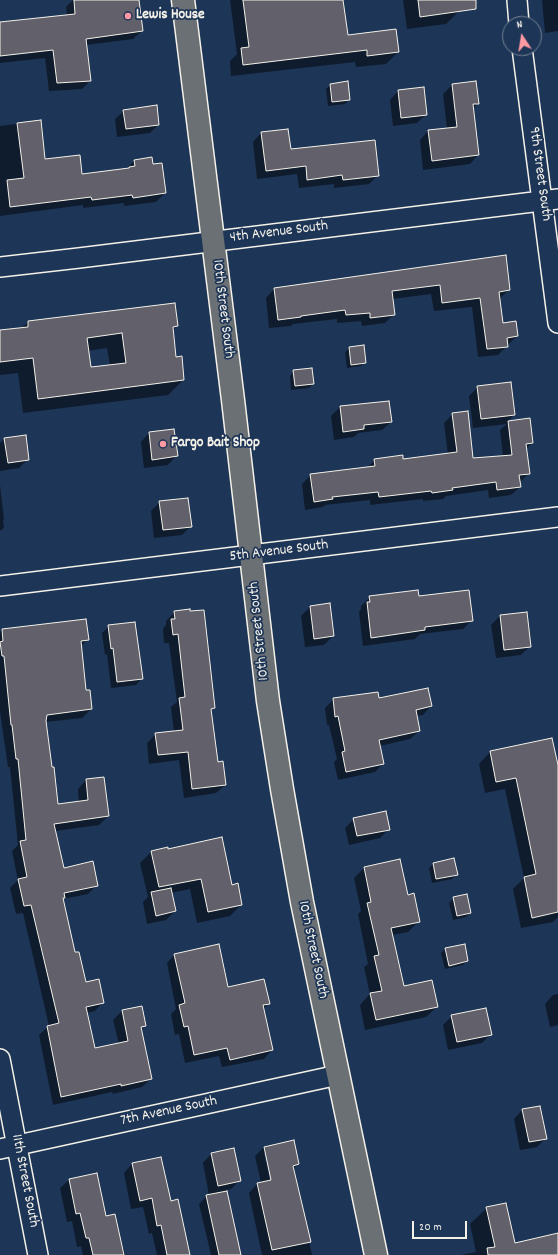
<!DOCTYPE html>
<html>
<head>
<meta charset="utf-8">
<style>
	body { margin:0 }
	#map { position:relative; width:558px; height:1255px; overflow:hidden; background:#1d3557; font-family:Dekko,sans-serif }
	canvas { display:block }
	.north { position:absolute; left:502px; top:16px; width:40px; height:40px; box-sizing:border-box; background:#1d3557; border:1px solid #738091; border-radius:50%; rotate:348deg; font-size:11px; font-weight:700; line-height:16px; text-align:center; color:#f4f1e8 }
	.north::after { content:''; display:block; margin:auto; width:14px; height:18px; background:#ff9aa2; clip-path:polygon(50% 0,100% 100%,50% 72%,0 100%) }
	.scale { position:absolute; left:412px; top:1221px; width:55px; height:18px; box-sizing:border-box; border:2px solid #f4f1e8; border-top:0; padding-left:5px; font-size:12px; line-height:14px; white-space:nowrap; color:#f4f1e8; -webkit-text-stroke:3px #1d3557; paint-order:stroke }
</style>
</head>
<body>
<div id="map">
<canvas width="558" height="1255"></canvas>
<div class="north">N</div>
<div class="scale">20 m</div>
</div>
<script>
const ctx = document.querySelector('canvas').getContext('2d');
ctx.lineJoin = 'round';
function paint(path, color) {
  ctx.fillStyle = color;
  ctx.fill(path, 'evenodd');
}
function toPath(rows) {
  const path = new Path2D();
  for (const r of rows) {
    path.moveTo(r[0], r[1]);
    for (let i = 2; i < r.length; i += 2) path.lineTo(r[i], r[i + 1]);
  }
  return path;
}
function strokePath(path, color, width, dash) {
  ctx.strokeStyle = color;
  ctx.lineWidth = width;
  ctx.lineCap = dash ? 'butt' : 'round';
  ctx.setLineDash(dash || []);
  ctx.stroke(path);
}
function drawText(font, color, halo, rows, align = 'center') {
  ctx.font = font + ' Dekko,sans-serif';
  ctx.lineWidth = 3.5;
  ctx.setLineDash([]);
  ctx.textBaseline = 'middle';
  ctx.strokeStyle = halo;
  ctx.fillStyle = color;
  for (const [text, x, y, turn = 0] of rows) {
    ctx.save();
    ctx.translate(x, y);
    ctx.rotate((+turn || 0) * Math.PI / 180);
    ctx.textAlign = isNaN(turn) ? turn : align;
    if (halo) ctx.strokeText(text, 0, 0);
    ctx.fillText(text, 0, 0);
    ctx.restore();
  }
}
const shadow = toPath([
	[73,0,138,0,142,31,133,39,86,45,90,81,82,89,49,91,45,58,0,63,0,24,67,16,66,7],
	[230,0,342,0,347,36,398,52,386,64,356,67,355,62,231,76,230,61,237,54],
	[403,0,458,0,459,11,446,24,407,29],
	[542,0,558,0,558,31,545,33],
	[476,82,478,103,473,109,478,155,470,164,423,170,420,140,428,131,447,129,443,94,452,85],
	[330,85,349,100,345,104,328,106,326,89],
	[398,91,426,114,417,123,393,126,390,100],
	[124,111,158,125,150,133,117,137,115,119],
	[40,121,45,160,81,175,126,169,134,161,152,165,165,193,156,202,124,206,124,203,83,208,83,205,0,216,0,126],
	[261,133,290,150,378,175,369,184,334,188,334,184,299,188,297,174,257,179,253,142],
	[505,256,509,290,499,299,502,324,517,336,498,355,478,357,472,307,434,311,431,294,392,299,394,314,385,323,362,326,361,321,337,323,337,319,293,324,291,326,269,328,266,298,274,289],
	[28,322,177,326,172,331,175,358,183,380,168,395,23,413,18,373,0,375,0,331,22,328],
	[107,348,110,366,90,368,87,351],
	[349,348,365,362,361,366,347,368,345,353],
	[294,371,313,384,309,388,291,390,290,376],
	[478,387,514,415,507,422,529,419,532,443,526,449,529,473,520,482,520,487,511,495,489,498,488,490,446,496,443,499,423,501,423,499,370,505,370,500,325,505,323,507,305,510,302,484,311,475,367,468,375,460,402,460,448,455,444,423,453,414,472,460,503,456,500,430,507,424,473,428,469,396],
	[340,407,391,422,382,430,358,433,354,437,334,440,331,416],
	[149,433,176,456,168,465,144,468,141,442],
	[5,438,28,459,19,468,0,471,0,443],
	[0,485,4,519,3,520,4,528,0,531],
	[160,502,191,526,182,535,154,538,151,511],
	[370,597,418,597,472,620,463,629,420,634,415,639,363,646,359,612,361,609,361,606],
	[310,607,333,636,324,645,305,647,301,616],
	[175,612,214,708,211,711,217,763,225,785,216,793,184,798,179,760,149,764,147,743,156,734,174,732,171,707,177,702,169,643,164,643,163,629,166,625,166,621],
	[526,613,530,646,521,655,496,658,491,625,500,616],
	[109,626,142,678,136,685,111,688,107,654,105,655,102,633],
	[2,629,88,639,80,647,85,691,91,709,82,718,46,722,57,805,79,803,78,789,86,780,108,816,99,825,55,831,63,869,97,885,88,894,63,899,74,954,85,983,103,1002,95,1011,87,1013,94,1049,119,1044,113,1020,122,1011,141,1007,145,1025,141,1030,151,1079,142,1087,113,1094,112,1092,53,1105,39,1035,49,1026,23,913,16,914,10,888,18,880,12,851,18,845,10,767,8,767,0,712,0,632],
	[334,699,431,706,423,715,416,716,419,731,410,739,380,746,383,764,375,772,338,780,334,762,337,759,329,725,327,725,325,708],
	[551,739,558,767,558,917,553,922,521,928,513,889,524,878,505,789,485,793,479,764,490,752],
	[354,819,389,829,380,838,349,845,345,828],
	[167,850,231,886,241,905,230,916,197,923,190,889,171,893,175,911,166,920,147,924,143,902,148,897,140,863,151,852],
	[433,864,456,875,452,879,432,883,429,868],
	[364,868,419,921,408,932,392,935,403,987,437,1007,426,1017,365,1030,360,1005,370,994,364,967,368,964,358,914,361,911,354,878],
	[454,898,470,913,466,917,453,920,449,903],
	[445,949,467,961,463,965,445,969,441,953],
	[175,954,227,988,269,1003,263,1009,272,1050,264,1059,222,1067,219,1056,185,1063,179,1034,175,1035,171,1014,176,1009,167,963],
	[558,994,558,1025,550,1027,545,1004,553,995],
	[452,1016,490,1035,482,1043,448,1050,443,1025],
	[522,1110,546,1138,537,1147,520,1150,514,1119],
	[293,1141,298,1164,293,1169,312,1255,262,1255,249,1193,257,1184,261,1183,255,1156,264,1147],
	[264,1153,266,1153,273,1185,271,1185],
	[233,1150,240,1180,231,1189,226,1190,240,1255,211,1255,199,1204,207,1196,209,1195,203,1163,211,1154],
	[132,1164,170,1202,189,1255,157,1255,152,1233,149,1234,143,1207,131,1209,124,1173],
	[69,1180,105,1217,122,1249,124,1249,125,1255,83,1255,81,1246,77,1247,72,1221,67,1222,60,1188],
	[487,1208,514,1244,558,1234,558,1255,461,1255,476,1252,470,1224]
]);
const building = toPath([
	[74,0,139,0,143,31,86,39,91,81,57,83,53,50,0,56,0,22,75,14,74,0],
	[243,0,343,0,348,35,396,29,399,52,367,56,367,50,243,65,241,48,249,47,243,0],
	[418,0,476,0,476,9,420,17,418,0],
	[348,81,350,100,332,102,330,84,348,81],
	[476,81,479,104,473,104,479,155,432,161,428,130,457,127,452,84,476,81],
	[424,87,427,115,401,118,398,90,424,87],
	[157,105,159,125,126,129,123,110,157,105],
	[41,120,45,159,80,155,82,174,129,168,129,167,135,166,134,160,152,157,153,164,162,163,166,193,133,198,132,195,92,200,91,197,10,207,7,180,24,178,17,123,41,120],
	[288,129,291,149,375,140,379,176,343,180,342,175,307,180,306,166,266,171,261,132,288,129],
	[506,255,510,290,499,292,503,323,516,321,518,336,507,338,508,347,487,349,480,298,442,303,440,285,392,291,395,315,370,318,370,313,346,315,345,310,301,316,301,317,278,320,274,288,506,255],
	[175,303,178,326,173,327,176,357,182,356,184,380,38,399,33,358,0,362,0,330,28,327,28,321,175,303],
	[122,333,126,363,91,367,87,338,122,333],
	[364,345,366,363,351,365,349,347,364,345],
	[312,368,314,384,295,386,293,370,312,368],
	[511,382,515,415,481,419,477,386,511,382],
	[389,401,392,422,364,425,364,429,343,432,340,406,389,401],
	[468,411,473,458,512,455,508,421,530,418,533,443,526,444,530,474,519,475,521,487,497,490,496,482,452,488,453,490,432,493,431,491,379,497,378,492,332,497,333,499,314,502,310,474,375,466,374,459,403,455,403,459,457,452,452,413,468,411],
	[174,429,178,456,152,460,149,432,174,429],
	[26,435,29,460,8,463,4,438,26,435],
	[188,498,192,527,163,530,159,501,188,498],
	[418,590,419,596,469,590,473,621,425,627,425,630,371,638,367,602,370,602,369,596,418,590],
	[330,603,334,636,314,639,310,606,330,603],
	[190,609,190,611,204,610,215,708,211,709,218,762,223,761,226,785,192,789,188,752,158,755,155,733,183,730,179,698,185,697,178,634,173,635,171,619,175,619,174,611,190,609],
	[527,612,531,647,504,650,500,615,527,612],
	[86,619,89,640,81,641,86,690,90,690,92,709,47,715,46,721,52,767,54,767,58,804,88,800,86,779,104,777,109,816,54,824,64,868,93,861,98,886,64,893,65,898,63,898,75,952,79,952,86,982,99,979,104,1003,86,1007,95,1048,128,1041,122,1010,142,1006,146,1026,141,1027,152,1079,121,1086,121,1084,61,1097,47,1026,59,1023,31,905,24,906,18,879,27,877,20,841,26,840,18,759,16,759,12,725,11,725,4,656,2,656,0,642,3,641,2,629,86,619],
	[135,622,143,679,117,682,113,648,111,649,108,625,135,622],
	[428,688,432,706,416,710,420,731,379,740,384,764,346,772,342,752,345,751,338,716,335,717,333,698,378,692,379,698,428,688],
	[552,738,558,765,558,912,532,918,524,877,536,874,516,778,496,782,490,751,552,738],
	[386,811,390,830,357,836,353,818,386,811],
	[222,837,232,885,238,883,242,905,208,912,201,879,159,887,151,851,168,847,168,849,222,837],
	[454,858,458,875,436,879,433,863,454,858],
	[400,859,408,895,414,893,420,922,391,928,404,986,432,980,438,1007,376,1020,370,993,382,991,374,956,379,955,367,903,371,902,364,867,400,859],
	[171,888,176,911,156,916,151,892,171,888],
	[467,894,471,913,457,916,453,897,467,894],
	[219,944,228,987,264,979,270,1004,263,1005,273,1050,230,1060,227,1048,194,1055,188,1026,184,1027,179,1005,185,1003,174,954,219,944],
	[465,944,468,961,449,966,445,948,465,944],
	[486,1008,492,1035,457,1042,451,1015,486,1008],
	[540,1106,547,1139,529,1142,522,1109,540,1106],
	[294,1140,299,1164,293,1166,311,1242,272,1250,257,1183,271,1180,264,1147,294,1140],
	[234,1148,241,1181,218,1186,211,1153,234,1148],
	[161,1157,171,1201,178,1199,190,1255,167,1255,161,1225,157,1226,152,1198,140,1201,132,1163,161,1157],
	[97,1173,106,1216,115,1214,124,1255,93,1255,89,1238,86,1238,80,1213,76,1214,69,1179,97,1173],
	[227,1191,241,1255,219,1255,206,1195,227,1191],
	[506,1203,515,1243,558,1233,558,1255,488,1255,487,1248,495,1247,486,1207,506,1203]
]);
const minor = toPath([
	[517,0,519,24],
	[522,48,558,323],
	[0,267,79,258,558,199],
	[0,586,558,517],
	[0,1059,38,1255],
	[0,1149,338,1075]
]);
const major = toPath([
	[183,0,233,400,268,701,282,789,302,902,376,1255]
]);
const markers = [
	[128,16,4,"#ff9aa2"],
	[163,444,4,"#ff9aa2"]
];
const poiNames = [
	["Lewis House",136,16],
	["Fargo Bait Shop",171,444]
];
const streetNames = [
	["9th Street South",539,174,82],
	["4th Avenue South",279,233,-7],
	["10th Street South",222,309,83],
	["5th Avenue South",279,552,-7],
	["10th Street South",260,631,-96],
	["10th Street South",312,950,78],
	["7th Avenue South",169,1112,-12],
	["11th Street South",24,1181,79]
];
paint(shadow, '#0007');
paint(building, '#61606b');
strokePath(building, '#f4f1e8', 1);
strokePath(minor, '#f4f1e8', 22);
strokePath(major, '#f4f1e8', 25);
strokePath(minor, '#1d3557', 19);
strokePath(major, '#6b7074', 22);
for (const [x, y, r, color] of markers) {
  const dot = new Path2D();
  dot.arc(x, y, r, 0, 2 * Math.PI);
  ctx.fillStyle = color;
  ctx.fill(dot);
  strokePath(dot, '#1d3557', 1.5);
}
drawText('bold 15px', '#f4f1e8', '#1d3557', poiNames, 'left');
drawText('15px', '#f4f1e8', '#1d3557', streetNames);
</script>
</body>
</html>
